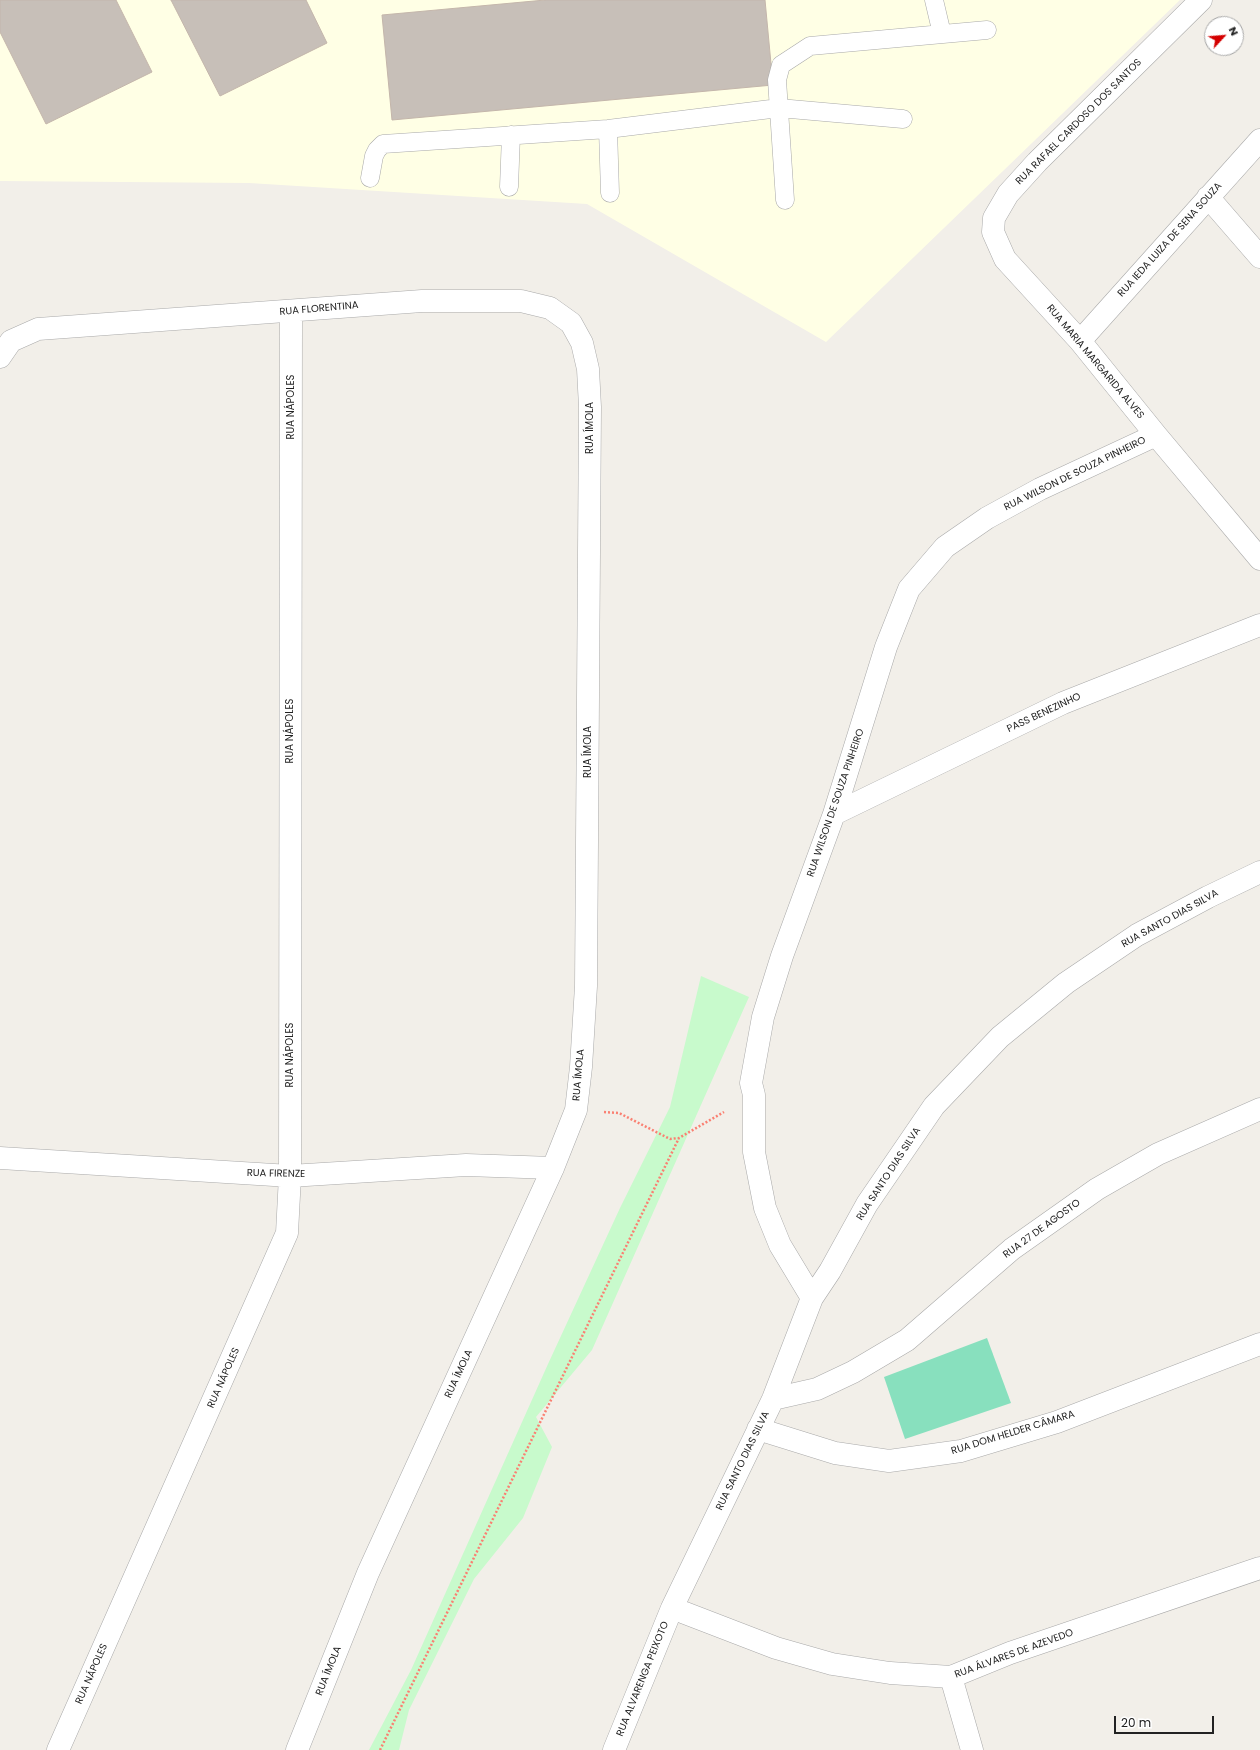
<!DOCTYPE html>
<html>
<head>
<meta charset="utf-8">
<style>
	body { margin:0 }
	#map { position:relative; width:1260px; height:1750px; overflow:hidden; background:#f2efe9; font-family:Poppins,sans-serif }
	canvas { display:block }
	.north { position:absolute; left:1204px; top:16px; width:40px; height:40px; box-sizing:border-box; background:#fff; border:1px solid #a7a7a7; border-radius:50%; rotate:64deg; font-size:11px; font-weight:700; line-height:16px; text-align:center; color:#222 }
	.north::after { content:''; display:block; margin:auto; width:14px; height:18px; background:#d40000; clip-path:polygon(50% 0,100% 100%,50% 72%,0 100%) }
	.scale { position:absolute; left:1114px; top:1716px; width:100px; height:18px; box-sizing:border-box; border:2px solid #222; border-top:0; padding-left:5px; font-size:12px; line-height:14px; white-space:nowrap; color:#222; -webkit-text-stroke:3px #fff; paint-order:stroke }
</style>
</head>
<body>
<div id="map">
<canvas width="1260" height="1750"></canvas>
<div class="north">N</div>
<div class="scale">20 m</div>
</div>
<script>
const ctx = document.querySelector('canvas').getContext('2d');
ctx.lineJoin = 'round';
function paint(path, color) {
  ctx.fillStyle = color;
  ctx.fill(path, 'evenodd');
}
function toPath(rows) {
  const path = new Path2D();
  for (const r of rows) {
    path.moveTo(r[0], r[1]);
    for (let i = 2; i < r.length; i += 2) path.lineTo(r[i], r[i + 1]);
  }
  return path;
}
function strokePath(path, color, width, dash) {
  ctx.strokeStyle = color;
  ctx.lineWidth = width;
  ctx.lineCap = dash ? 'butt' : 'round';
  ctx.setLineDash(dash || []);
  ctx.stroke(path);
}
function drawText(font, color, halo, rows, align = 'center') {
  ctx.font = font + ' Poppins,sans-serif';
  ctx.lineWidth = 4;
  ctx.setLineDash([]);
  ctx.textBaseline = 'middle';
  ctx.strokeStyle = halo;
  ctx.fillStyle = color;
  for (const [text, x, y, turn = 0] of rows) {
    ctx.save();
    ctx.translate(x, y);
    ctx.rotate((+turn || 0) * Math.PI / 180);
    ctx.textAlign = isNaN(turn) ? turn : align;
    if (halo) ctx.strokeText(text, 0, 0);
    ctx.fillText(text, 0, 0);
    ctx.restore();
  }
}
const education = toPath([
	[0,0,1180,0,826,342,587,204,249,183,0,181]
]);
const park = toPath([
	[701,976,749,997,592,1350,536,1417,552,1447,523,1518,474,1579,409,1710,399,1750,369,1750,411,1670,548,1364,620,1208,670,1107]
]);
const pitch = toPath([
	[987,1338,1011,1403,905,1439,884,1377]
]);
const building = toPath([
	[0,0,116,0,152,72,46,124,0,32,0,0],
	[171,0,306,0,327,43,220,96,171,0],
	[545,0,765,0,773,85,392,120,382,15,545,0]
]);
const path = toPath([
	[604,1112,619,1113,670,1139,679,1138,724,1112],
	[380,1750,679,1138]
]);
const service = toPath([
	[934,0,942,34],
	[608,129,610,193],
	[370,178,374,156,377,150,383,144,608,129,779,108,903,119],
	[509,187,511,135],
	[785,200,777,80,781,65,810,46,987,30]
]);
const minor = toPath([
	[1201,0,1037,162,1008,194,994,218,993,232,1005,259,1080,341,1156,435,1260,559],
	[1208,197,1260,257],
	[1080,341,1260,140],
	[0,357,11,341,38,329,422,301,521,301,550,308,571,323,582,343,588,369,590,407,586,986,581,1067,576,1110,553,1168,368,1573,297,1750],
	[834,814,1063,703,1260,625],
	[0,1158,290,1176,466,1165,553,1168],
	[812,1298,780,1245,765,1208,754,1152,754,1095,751,1083,763,1017,782,956,834,814,886,647,909,589,945,547,987,518,1040,489,1156,435],
	[773,1399,817,1389,853,1372,907,1340,1012,1249,1097,1189,1158,1154,1260,1109],
	[758,1429,835,1453,889,1461,961,1451,1057,1422,1260,1344],
	[672,1608,776,1648,832,1664,890,1673,951,1677,1010,1653,1260,1568],
	[951,1677,972,1750],
	[58,1750,287,1233,290,1176,291,312],
	[614,1750,672,1608,773,1399,812,1298,830,1271,867,1204,934,1106,1000,1037,1066,983,1137,935,1208,897,1260,872]
]);
const streetNames = [
	["RUA RAFAEL CARDOSO DOS SANTOS",1079,122,-45],
	["RUA IEDA LUIZA DE SENA SOUZA",1170,240,-48],
	["RUA FLORENTINA",319,309,-5],
	["RUA MARIA MARGARIDA ALVES",1095,362,50],
	["RUA NÁPOLES",291,407,-90],
	["RUA ÍMOLA",590,428,-90],
	["RUA WILSON DE SOUZA PINHEIRO",1075,474,-26],
	["PASS BENEZINHO",1044,713,-25],
	["RUA NÁPOLES",290,731,-90],
	["RUA ÍMOLA",588,752,-90],
	["RUA WILSON DE SOUZA PINHEIRO",836,803,-71],
	["RUA SANTO DIAS SILVA",1170,919,-29],
	["RUA NÁPOLES",290,1055,-90],
	["RUA ÍMOLA",579,1075,-85],
	["RUA FIRENZE",276,1174,1],
	["RUA SANTO DIAS SILVA",889,1174,-57],
	["RUA 27 DE AGOSTO",1042,1229,-36],
	["RUA ÍMOLA",459,1374,-65],
	["RUA NÁPOLES",224,1378,-66],
	["RUA DOM HELDER CÂMARA",1013,1433,-17],
	["RUA SANTO DIAS SILVA",743,1461,-64],
	["RUA ÁLVARES DE AZEVEDO",1014,1654,-20],
	["RUA ÍMOLA",329,1671,-68],
	["RUA NÁPOLES",92,1674,-66],
	["RUA ALVARENGA PEIXOTO",643,1679,-68]
];
paint(education, '#ffffe5');
paint(park, '#c8facc');
paint(pitch, '#88e0be');
paint(building, '#c7bfb8');
strokePath(building, '#c4b6ab', 1);
strokePath(service, '#a9a9a9', 19);
strokePath(minor, '#a9a9a9', 23);
strokePath(path, '#fa8072', 2.5, [2, 2]);
strokePath(service, '#fff', 18);
strokePath(minor, '#fff', 22);
drawText('10px', '#222', '#fff', streetNames);
</script>
</body>
</html>
